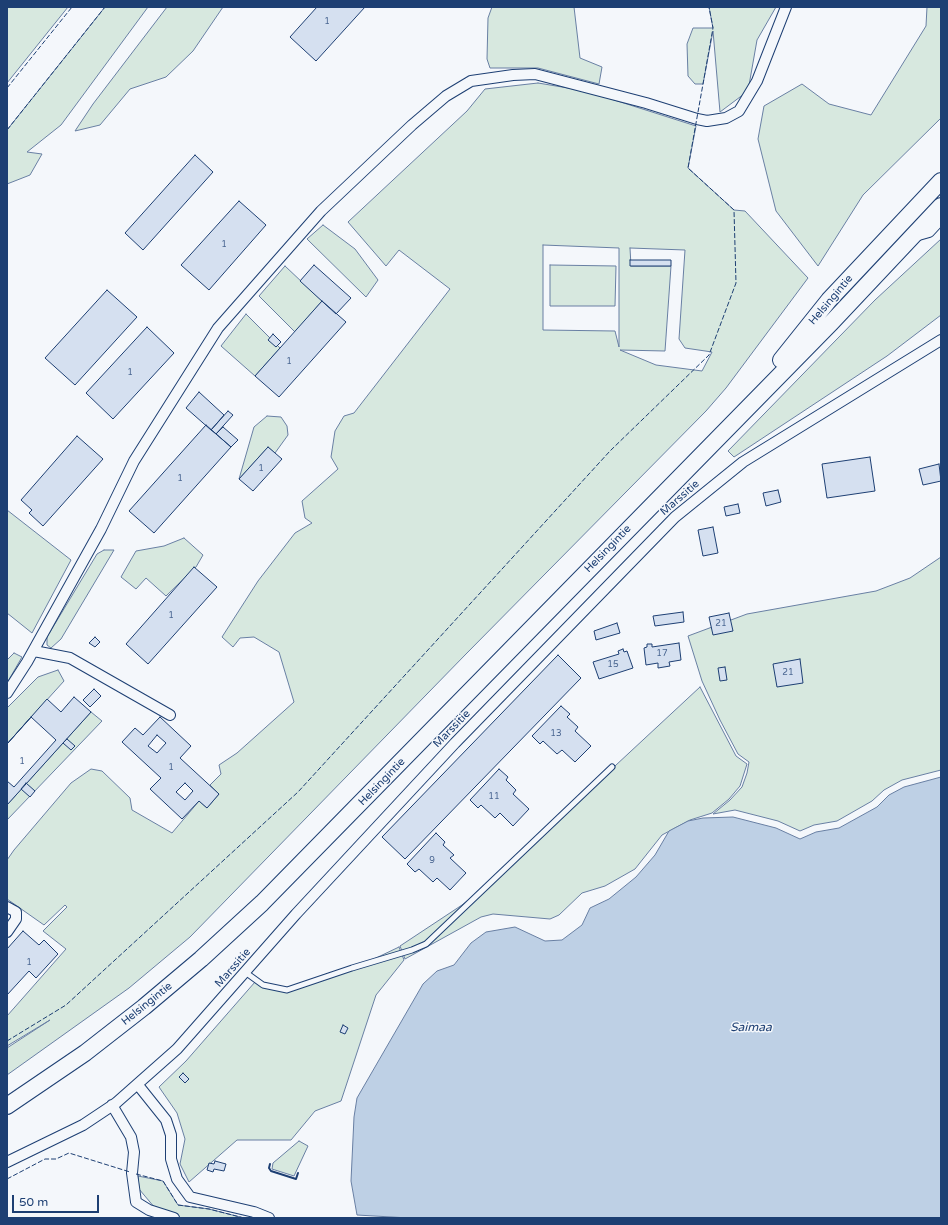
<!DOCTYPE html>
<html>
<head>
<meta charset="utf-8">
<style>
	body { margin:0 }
	#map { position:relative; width:948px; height:1225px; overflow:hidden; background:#f4f7fb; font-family:"Varela Round",sans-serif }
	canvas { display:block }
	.frame { position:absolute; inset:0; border:8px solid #1d3f73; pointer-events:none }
	.scale { position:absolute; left:12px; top:1195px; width:87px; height:18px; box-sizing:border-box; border:2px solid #1d3f73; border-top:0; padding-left:5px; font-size:12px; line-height:14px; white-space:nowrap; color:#1d3f73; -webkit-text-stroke:3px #f4f7fb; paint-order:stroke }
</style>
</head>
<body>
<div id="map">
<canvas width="948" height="1225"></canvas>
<div class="frame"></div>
<div class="scale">50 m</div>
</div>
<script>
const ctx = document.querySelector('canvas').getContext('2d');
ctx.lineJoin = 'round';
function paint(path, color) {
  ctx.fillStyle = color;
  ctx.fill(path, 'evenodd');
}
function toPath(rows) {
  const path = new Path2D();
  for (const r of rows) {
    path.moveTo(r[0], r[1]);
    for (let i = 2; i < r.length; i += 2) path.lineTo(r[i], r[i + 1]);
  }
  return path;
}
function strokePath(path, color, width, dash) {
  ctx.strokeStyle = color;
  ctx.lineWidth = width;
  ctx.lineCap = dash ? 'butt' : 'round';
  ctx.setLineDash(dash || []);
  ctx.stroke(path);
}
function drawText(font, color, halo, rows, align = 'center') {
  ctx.font = font + ' "Varela Round",sans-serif';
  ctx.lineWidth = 3;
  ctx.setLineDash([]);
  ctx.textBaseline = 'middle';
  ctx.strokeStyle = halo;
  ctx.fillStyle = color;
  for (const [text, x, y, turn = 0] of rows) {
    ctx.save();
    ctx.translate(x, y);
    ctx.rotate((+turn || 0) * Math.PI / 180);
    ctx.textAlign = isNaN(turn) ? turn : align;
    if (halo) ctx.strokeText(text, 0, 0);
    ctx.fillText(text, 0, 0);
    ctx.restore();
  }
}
const green = toPath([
	[7,7,68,7,7,83,7,7],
	[105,7,148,7,61,125,27,152,42,154,30,175,7,184,7,130,105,7],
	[167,7,223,7,193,51,166,77,130,89,100,125,75,131,93,104,167,7],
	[492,7,574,7,580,58,602,67,599,84,538,68,490,68,487,59,488,18,492,7],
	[709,7,776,7,757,40,748,91,720,112,713,31,703,84,695,84,688,76,687,44,693,28,713,28,709,7],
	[927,7,941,7,941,118,863,195,818,266,776,211,758,139,764,106,802,84,829,104,871,115,926,26,927,7],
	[538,83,586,91,696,126,688,168,734,210,745,211,808,278,726,388,706,411,466,654,190,937,129,988,7,1075,7,1048,50,1020,7,1046,7,1016,66,949,43,931,67,907,65,905,44,925,7,899,7,860,14,850,71,783,91,769,102,771,130,798,132,810,172,833,199,801,207,808,219,794,210,785,221,774,219,765,237,753,294,702,279,652,254,637,240,638,233,647,222,637,258,581,295,533,312,523,305,518,302,501,338,469,331,457,335,431,344,416,354,413,450,289,399,250,386,266,348,222,467,111,485,89,538,83],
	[543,245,619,248,619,347,615,331,543,330,543,245],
	[630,248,685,250,679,339,685,348,712,352,702,371,656,365,620,350,665,351,671,266,631,266,630,248],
	[323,225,355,249,378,280,366,297,307,239,323,225],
	[941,239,941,315,887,356,734,457,728,451,875,300,941,239],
	[550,265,616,266,615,306,550,306,550,265],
	[285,266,322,301,295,332,259,296,285,266],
	[246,314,280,348,255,376,221,346,246,314],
	[267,416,281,417,287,426,288,435,275,453,268,447,239,479,254,427,267,416],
	[7,510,71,560,32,633,7,613,7,510],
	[184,538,203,555,196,567,166,596,146,578,136,589,121,577,136,551,164,546,184,538],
	[104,550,114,550,61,639,51,648,47,645,47,637,97,554,104,550],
	[941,557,941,770,902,780,884,790,872,801,837,821,814,825,800,831,778,821,735,810,713,814,730,800,742,787,747,773,749,762,738,754,720,720,702,681,688,636,747,614,876,591,910,578,941,557],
	[14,653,22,657,7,683,7,660,14,653],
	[58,670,64,681,7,744,7,708,38,677,58,670],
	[700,687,736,756,747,764,740,786,729,799,712,813,690,820,662,835,635,869,605,886,582,893,559,915,550,919,493,914,481,917,405,959,400,946,462,905,488,884,700,687],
	[91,712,102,721,7,820,7,805,91,712],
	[399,947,404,960,376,995,341,1101,315,1111,291,1140,237,1140,189,1182,180,1164,185,1139,177,1113,159,1087,186,1061,255,982,287,991,353,969,399,947],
	[299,1141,308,1146,294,1176,272,1169,273,1163,299,1141],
	[138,1176,163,1181,178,1205,209,1209,244,1218,181,1218,155,1208,139,1189,138,1176]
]);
const water = toPath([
	[941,777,941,1218,409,1218,357,1215,351,1181,354,1117,357,1098,423,984,437,971,454,965,471,943,486,932,515,927,545,941,562,940,582,925,590,908,609,899,636,877,655,855,669,831,688,821,703,818,733,817,776,828,800,839,816,832,839,828,877,807,889,795,904,787,941,777]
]);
const building = toPath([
	[317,7,365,7,316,61,290,37,317,7],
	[195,155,213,172,143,250,125,233,195,155],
	[239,201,266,225,209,290,181,265,239,201],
	[630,260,671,260,671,266,630,266,630,260],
	[314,265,351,298,336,314,300,281,314,265],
	[107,290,137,317,75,385,45,358,107,290],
	[322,301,346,322,279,397,255,376,322,301],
	[147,327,174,353,113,419,86,393,147,327],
	[273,334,281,342,276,347,268,340,273,334],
	[199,392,224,415,211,430,186,408,199,392],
	[228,411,233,415,216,434,211,430,228,411],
	[206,425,231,447,154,533,129,511,206,425],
	[223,427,238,440,231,447,216,434,223,427],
	[77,436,103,459,43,526,29,513,32,510,21,500,77,436],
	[268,447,282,459,253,491,239,479,268,447],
	[870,457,875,491,827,498,822,464,870,457],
	[939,464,941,481,923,485,919,469,939,464],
	[778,490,781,502,766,506,763,493,778,490],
	[738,504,740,513,726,516,724,507,738,504],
	[713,527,718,553,703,556,698,530,713,527],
	[194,567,217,587,148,664,126,644,194,567],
	[683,612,684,622,655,626,653,616,683,612],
	[729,613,733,631,713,635,709,617,729,613],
	[617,623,620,633,596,640,594,631,617,623],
	[95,637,100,642,95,647,89,643,95,637],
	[679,643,681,660,669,662,670,666,658,668,658,663,646,665,644,648,647,647,647,644,652,644,652,647,679,643],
	[623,649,624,652,627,651,633,668,599,679,593,662,619,654,618,651,623,649],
	[558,655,581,678,405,859,382,837,558,655],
	[800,659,803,683,777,687,773,664,800,659],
	[725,667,727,680,720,681,718,668,725,667],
	[94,689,101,696,90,707,83,700,94,689],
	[74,697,91,712,7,805,7,744,47,699,61,712,74,697],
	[561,706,570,714,567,717,578,727,575,731,591,746,575,762,562,750,557,754,543,741,540,744,532,736,561,706],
	[31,717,56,740,14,787,7,781,7,744,31,717],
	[160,717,191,746,180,758,219,794,207,808,199,801,182,819,150,789,161,778,122,742,135,728,143,735,160,717],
	[157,735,166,743,157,753,148,746,157,735],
	[67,739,75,746,71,750,63,743,67,739],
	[499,769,508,777,506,780,516,790,513,794,529,809,513,826,500,813,495,818,481,805,478,808,470,800,499,769],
	[26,783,35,791,30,797,21,789,26,783],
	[185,783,193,791,185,800,176,792,185,783],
	[436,833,445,842,443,845,454,855,450,858,466,873,450,890,437,878,433,882,419,869,415,872,407,864,436,833],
	[23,931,39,945,44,940,58,954,36,978,29,971,7,995,7,949,23,931],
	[343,1025,348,1028,345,1034,340,1032,343,1025],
	[183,1073,189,1079,185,1083,179,1077,183,1073],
	[215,1161,226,1164,224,1171,214,1169,213,1172,207,1170,209,1163,214,1164,215,1161]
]);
const lane = toPath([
	[245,972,263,985,287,990,352,968,412,950,426,944,612,767]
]);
const street = toPath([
	[915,236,929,232,941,219],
	[34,651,70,658,170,715],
	[7,693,27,662,101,529,134,461,218,328,321,211,412,125,446,96,471,81,513,75,535,74,646,103,697,119,707,121,726,118,739,111,757,81,786,7],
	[7,907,16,912,16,919,7,932],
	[138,1085,166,1120,171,1135,171,1159,177,1179,190,1197,254,1212,269,1218],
	[112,1105,131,1137,134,1152,132,1173,136,1202,149,1210,174,1218],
	[7,1162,83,1125,116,1103,177,1049,296,914,455,743,675,517,743,462,941,340]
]);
const primary = toPath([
	[781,360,829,300,941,181],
	[7,1106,85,1053,144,1007,201,959,262,903,831,323,941,206]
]);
const fence = toPath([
	[7,88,72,7],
	[7,130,105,7],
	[7,1041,66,1005,298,792,610,451,709,355,736,283,734,210,688,168,713,28,709,7],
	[136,1174,163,1181,178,1205,209,1209,244,1218],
	[7,1179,45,1159,56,1159,69,1153,130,1172]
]);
const wall = toPath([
	[270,1164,269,1168,271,1171,296,1179,298,1173]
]);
const numberNames = [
	["1",327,22],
	["1",224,245],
	["1",289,362],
	["1",130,373],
	["1",261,469],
	["1",180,479],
	["1",171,616],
	["21",721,624],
	["17",662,654],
	["15",613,665],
	["21",788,673],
	["13",556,734],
	["1",22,762],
	["1",171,768],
	["11",494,797],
	["9",432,861],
	["1",29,963]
];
const streetNames = [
	["Helsingintie",831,300,-50],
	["Marssitie",680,498,-41],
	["Helsingintie",608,549,-46],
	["Marssitie",452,729,-46],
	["Helsingintie",382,782,-46],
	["Marssitie",233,968,-49],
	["Helsingintie",147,1004,-39]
];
const waterNames = [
	["Saimaa",751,1028]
];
paint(green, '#d7e8df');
strokePath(green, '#687fa3', 1);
paint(water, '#bed0e5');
strokePath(water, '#687fa3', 1);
paint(building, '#d5e0f0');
strokePath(building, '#1d3f73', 1);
strokePath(lane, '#1d3f73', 7);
strokePath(street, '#1d3f73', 12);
strokePath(primary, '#1d3f73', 18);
strokePath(lane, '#f4f7fb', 5);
strokePath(street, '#f4f7fb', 10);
strokePath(primary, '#f4f7fb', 16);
strokePath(fence, '#1d3f73', 1, [5, 2]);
strokePath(wall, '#1d3f73', 2);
drawText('9px', '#4b6792', null, numberNames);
drawText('11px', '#1d3f73', '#f4f7fb', streetNames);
drawText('italic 12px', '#1d3f73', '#f4f7fb', waterNames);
</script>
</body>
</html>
